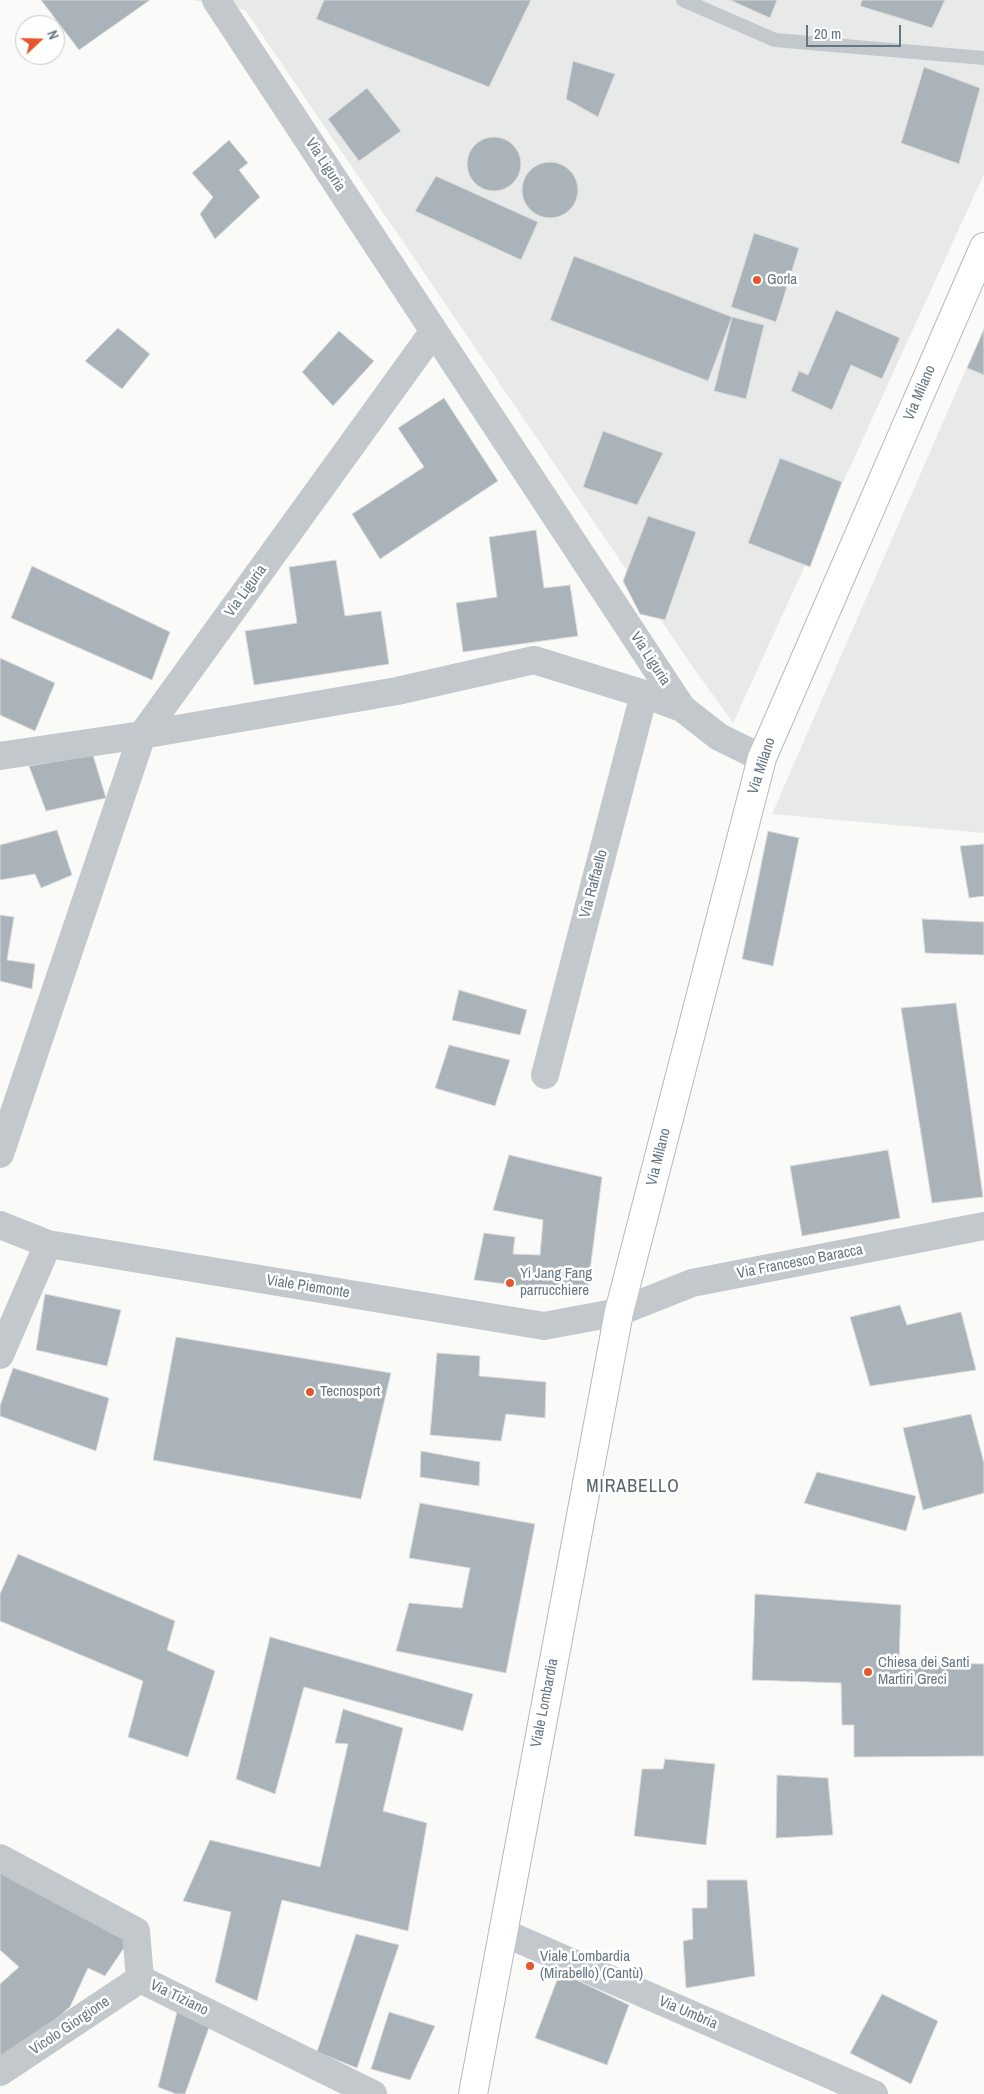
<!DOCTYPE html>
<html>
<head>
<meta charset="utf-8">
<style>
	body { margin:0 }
	#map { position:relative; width:984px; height:2094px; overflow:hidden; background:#fafaf8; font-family:"Archivo Narrow",sans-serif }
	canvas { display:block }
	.north { position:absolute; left:15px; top:15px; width:50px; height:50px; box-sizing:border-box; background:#fff; border:1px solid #c1c8cd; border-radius:50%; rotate:69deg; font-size:14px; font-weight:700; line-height:20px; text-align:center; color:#657683 }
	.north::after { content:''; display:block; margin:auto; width:18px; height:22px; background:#e4572e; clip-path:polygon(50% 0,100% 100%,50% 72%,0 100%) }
	.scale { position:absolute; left:806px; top:25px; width:95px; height:22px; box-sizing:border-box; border:2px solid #657683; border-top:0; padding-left:6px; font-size:15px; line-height:18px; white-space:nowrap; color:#657683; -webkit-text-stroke:4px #fff; paint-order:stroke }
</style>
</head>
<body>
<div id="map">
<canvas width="984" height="2094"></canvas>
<div class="north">N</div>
<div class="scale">20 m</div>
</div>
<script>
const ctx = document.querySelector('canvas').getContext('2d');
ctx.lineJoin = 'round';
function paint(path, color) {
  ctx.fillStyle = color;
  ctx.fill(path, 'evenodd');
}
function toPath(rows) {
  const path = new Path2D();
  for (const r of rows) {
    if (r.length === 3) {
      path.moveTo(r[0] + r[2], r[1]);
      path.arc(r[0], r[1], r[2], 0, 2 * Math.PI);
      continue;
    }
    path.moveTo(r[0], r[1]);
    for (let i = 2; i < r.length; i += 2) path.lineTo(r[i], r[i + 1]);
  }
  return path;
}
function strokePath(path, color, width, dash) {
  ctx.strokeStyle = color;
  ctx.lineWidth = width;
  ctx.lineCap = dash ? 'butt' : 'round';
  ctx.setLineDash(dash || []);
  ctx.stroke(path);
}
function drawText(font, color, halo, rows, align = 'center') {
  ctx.font = font + ' "Archivo Narrow",sans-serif';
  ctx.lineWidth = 5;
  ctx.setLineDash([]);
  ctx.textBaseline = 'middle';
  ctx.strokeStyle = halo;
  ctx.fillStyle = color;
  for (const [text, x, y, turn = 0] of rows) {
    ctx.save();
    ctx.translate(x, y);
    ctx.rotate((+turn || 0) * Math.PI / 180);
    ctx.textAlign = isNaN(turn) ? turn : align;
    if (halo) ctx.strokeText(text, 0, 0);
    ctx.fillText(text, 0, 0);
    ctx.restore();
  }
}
const built = toPath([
	[192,0,984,0,984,174,733,723,688,660,245,10],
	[984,328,984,833,772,814]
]);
const building = toPath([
	[41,0,150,0,79,50,41,0],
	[324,0,531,0,489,87,316,19,324,0],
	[730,0,777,0,770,18,730,0],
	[862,0,945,0,932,28,860,6,862,0],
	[573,61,615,74,598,117,566,99,573,61],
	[924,67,980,88,959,164,901,143,924,67],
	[367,88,401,131,359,161,328,119,367,88],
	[494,164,27],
	[229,140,248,163,239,170,260,197,215,239,200,214,213,197,192,173,229,140],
	[550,190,28],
	[436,176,538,222,521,260,415,211,436,176],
	[754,233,799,248,776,322,731,307,754,233],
	[574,256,732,317,708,381,550,320,574,256],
	[836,310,900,338,882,379,851,365,832,410,791,391,799,371,808,375,836,310],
	[732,317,764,325,746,399,714,391,732,317],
	[118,328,150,354,122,389,85,361,118,328],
	[984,329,984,375,967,368,984,329],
	[339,331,374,361,333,406,302,372,339,331],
	[444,398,498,481,380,559,352,514,424,467,398,428,444,398],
	[603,431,663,453,637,505,583,487,603,431],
	[780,458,842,482,810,567,748,543,780,458],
	[648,516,696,532,665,620,640,614,623,581,648,516],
	[536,530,544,588,570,585,578,636,463,652,456,603,497,597,489,537,536,530],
	[336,560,345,616,381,611,389,664,254,685,245,631,297,623,289,567,336,560],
	[32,566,170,632,152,680,11,618,32,566],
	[0,658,55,683,35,731,0,715,0,658],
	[93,755,106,798,46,811,29,766,93,755],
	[57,830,72,875,41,888,35,874,0,880,0,845,57,830],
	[768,831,799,838,773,966,742,959,768,831],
	[984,844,984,896,969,898,960,846,984,844],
	[0,915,14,917,7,960,35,964,32,989,0,981,0,915],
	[922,919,984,922,984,955,925,953,922,919],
	[459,990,527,1010,520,1035,452,1020,459,990],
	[956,1003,983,1197,932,1203,901,1008,956,1003],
	[449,1045,510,1060,495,1106,435,1088,449,1045],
	[888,1150,900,1218,802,1236,790,1166,888,1150],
	[509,1155,602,1177,587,1294,474,1280,484,1233,515,1237,513,1254,540,1255,543,1220,493,1210,509,1155],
	[45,1294,121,1310,107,1366,36,1350,45,1294],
	[900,1305,907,1325,961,1312,976,1370,870,1386,850,1317,900,1305],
	[176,1337,391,1373,361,1499,153,1460,176,1337],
	[437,1353,480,1356,479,1376,546,1382,545,1418,506,1414,501,1441,430,1435,437,1353],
	[13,1368,109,1398,96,1451,0,1416,0,1406,13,1368],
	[971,1414,984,1463,984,1493,923,1510,903,1428,971,1414],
	[421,1451,480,1462,479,1486,420,1477,421,1451],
	[817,1472,916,1496,906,1531,804,1503,817,1472],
	[420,1503,535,1524,506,1673,396,1651,409,1603,462,1608,470,1568,409,1558,420,1503],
	[18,1554,175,1621,167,1650,215,1671,188,1757,128,1737,143,1681,0,1621,0,1594,18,1554],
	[755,1594,901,1605,899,1662,984,1664,984,1756,854,1757,854,1725,842,1725,841,1683,752,1680,755,1594],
	[270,1637,473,1694,463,1731,304,1687,275,1794,236,1779,270,1637],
	[343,1709,403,1728,383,1811,427,1823,408,1931,282,1900,257,2001,215,1982,231,1912,183,1901,210,1840,320,1867,348,1744,335,1743,343,1709],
	[665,1759,715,1764,706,1845,634,1836,642,1769,663,1769,665,1759],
	[777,1775,828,1778,833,1835,776,1838,777,1775],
	[0,1863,130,1939,105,1976,88,1968,70,2007,0,2067,0,1984,19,1967,0,1950,0,1863],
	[707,1880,747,1880,755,1976,686,1988,683,1941,693,1939,692,1908,707,1908,707,1880],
	[356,1934,399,1945,357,2068,317,2052,356,1934],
	[560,1972,629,2005,607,2065,535,2038,560,1972],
	[882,1994,938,2021,911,2084,850,2053,882,1994],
	[177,2012,211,2022,185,2094,176,2094,158,2087,177,2012],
	[389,2012,435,2026,410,2080,371,2069,389,2012]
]);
const service = toPath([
	[683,0,775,40,984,58]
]);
const minor = toPath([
	[216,0,682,708,719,737,762,758],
	[0,756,142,735,397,691,534,660,644,694,682,708],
	[545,1075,644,694],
	[0,1154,142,735,434,331],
	[0,1355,48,1244],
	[0,1858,136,1931,140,1979,373,2094],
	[502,1932,874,2094],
	[0,2072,140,1979]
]);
const tertiary = toPath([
	[0,1225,48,1244,544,1326,619,1312,692,1283,984,1226]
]);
const secondary = toPath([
	[473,2094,619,1312,762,758,984,247]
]);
const markers = [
	[757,280,5,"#e4572e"],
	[510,1283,5,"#e4572e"],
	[310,1392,5,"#e4572e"],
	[868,1672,5,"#e4572e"],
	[530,1966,5,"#e4572e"]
];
const streetNames = [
	["Via Liguria",325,165,57],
	["Via Milano",920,393,-67],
	["Via Liguria",246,591,-54],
	["Via Liguria",650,659,57],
	["Via Milano",762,766,-72],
	["Via Raffaello",594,884,-75],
	["Via Milano",659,1157,-76],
	["Via Francesco Baracca",800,1262,-11],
	["Viale Piemonte",308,1287,9],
	["Viale Lombardia",545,1703,-79],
	["Via Tiziano",179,1998,26],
	["Via Umbria",688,2013,23],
	["Vicolo Giorgione",70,2026,-34]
];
const poiNames = [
	["Gorla",767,280],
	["Yi Jang Fang",520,1274],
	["parrucchiere",520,1291],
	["Tecnosport",320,1392],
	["Chiesa dei Santi",878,1663],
	["Martiri Greci",878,1680],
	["Viale Lombardia",540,1957],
	["(Mirabello) (Cantù)",540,1974]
];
const quarterNames = [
	["MIRABELLO",633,1487]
];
paint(built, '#e8e9e9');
paint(building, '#aab3b9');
strokePath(building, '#dcdcda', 1);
strokePath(secondary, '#b3babf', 30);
strokePath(service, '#c3c8cc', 14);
strokePath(minor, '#c3c8cc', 28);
strokePath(tertiary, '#c3c8cc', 28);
strokePath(secondary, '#fff', 28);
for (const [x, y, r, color] of markers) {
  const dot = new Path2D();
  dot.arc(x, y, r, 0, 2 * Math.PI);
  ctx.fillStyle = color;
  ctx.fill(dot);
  strokePath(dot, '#fff', 2);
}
drawText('15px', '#657683', '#fff', streetNames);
drawText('15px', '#657683', '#fff', poiNames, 'left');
ctx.letterSpacing = '1px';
drawText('18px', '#57646e', '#fff', quarterNames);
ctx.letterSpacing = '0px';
</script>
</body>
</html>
